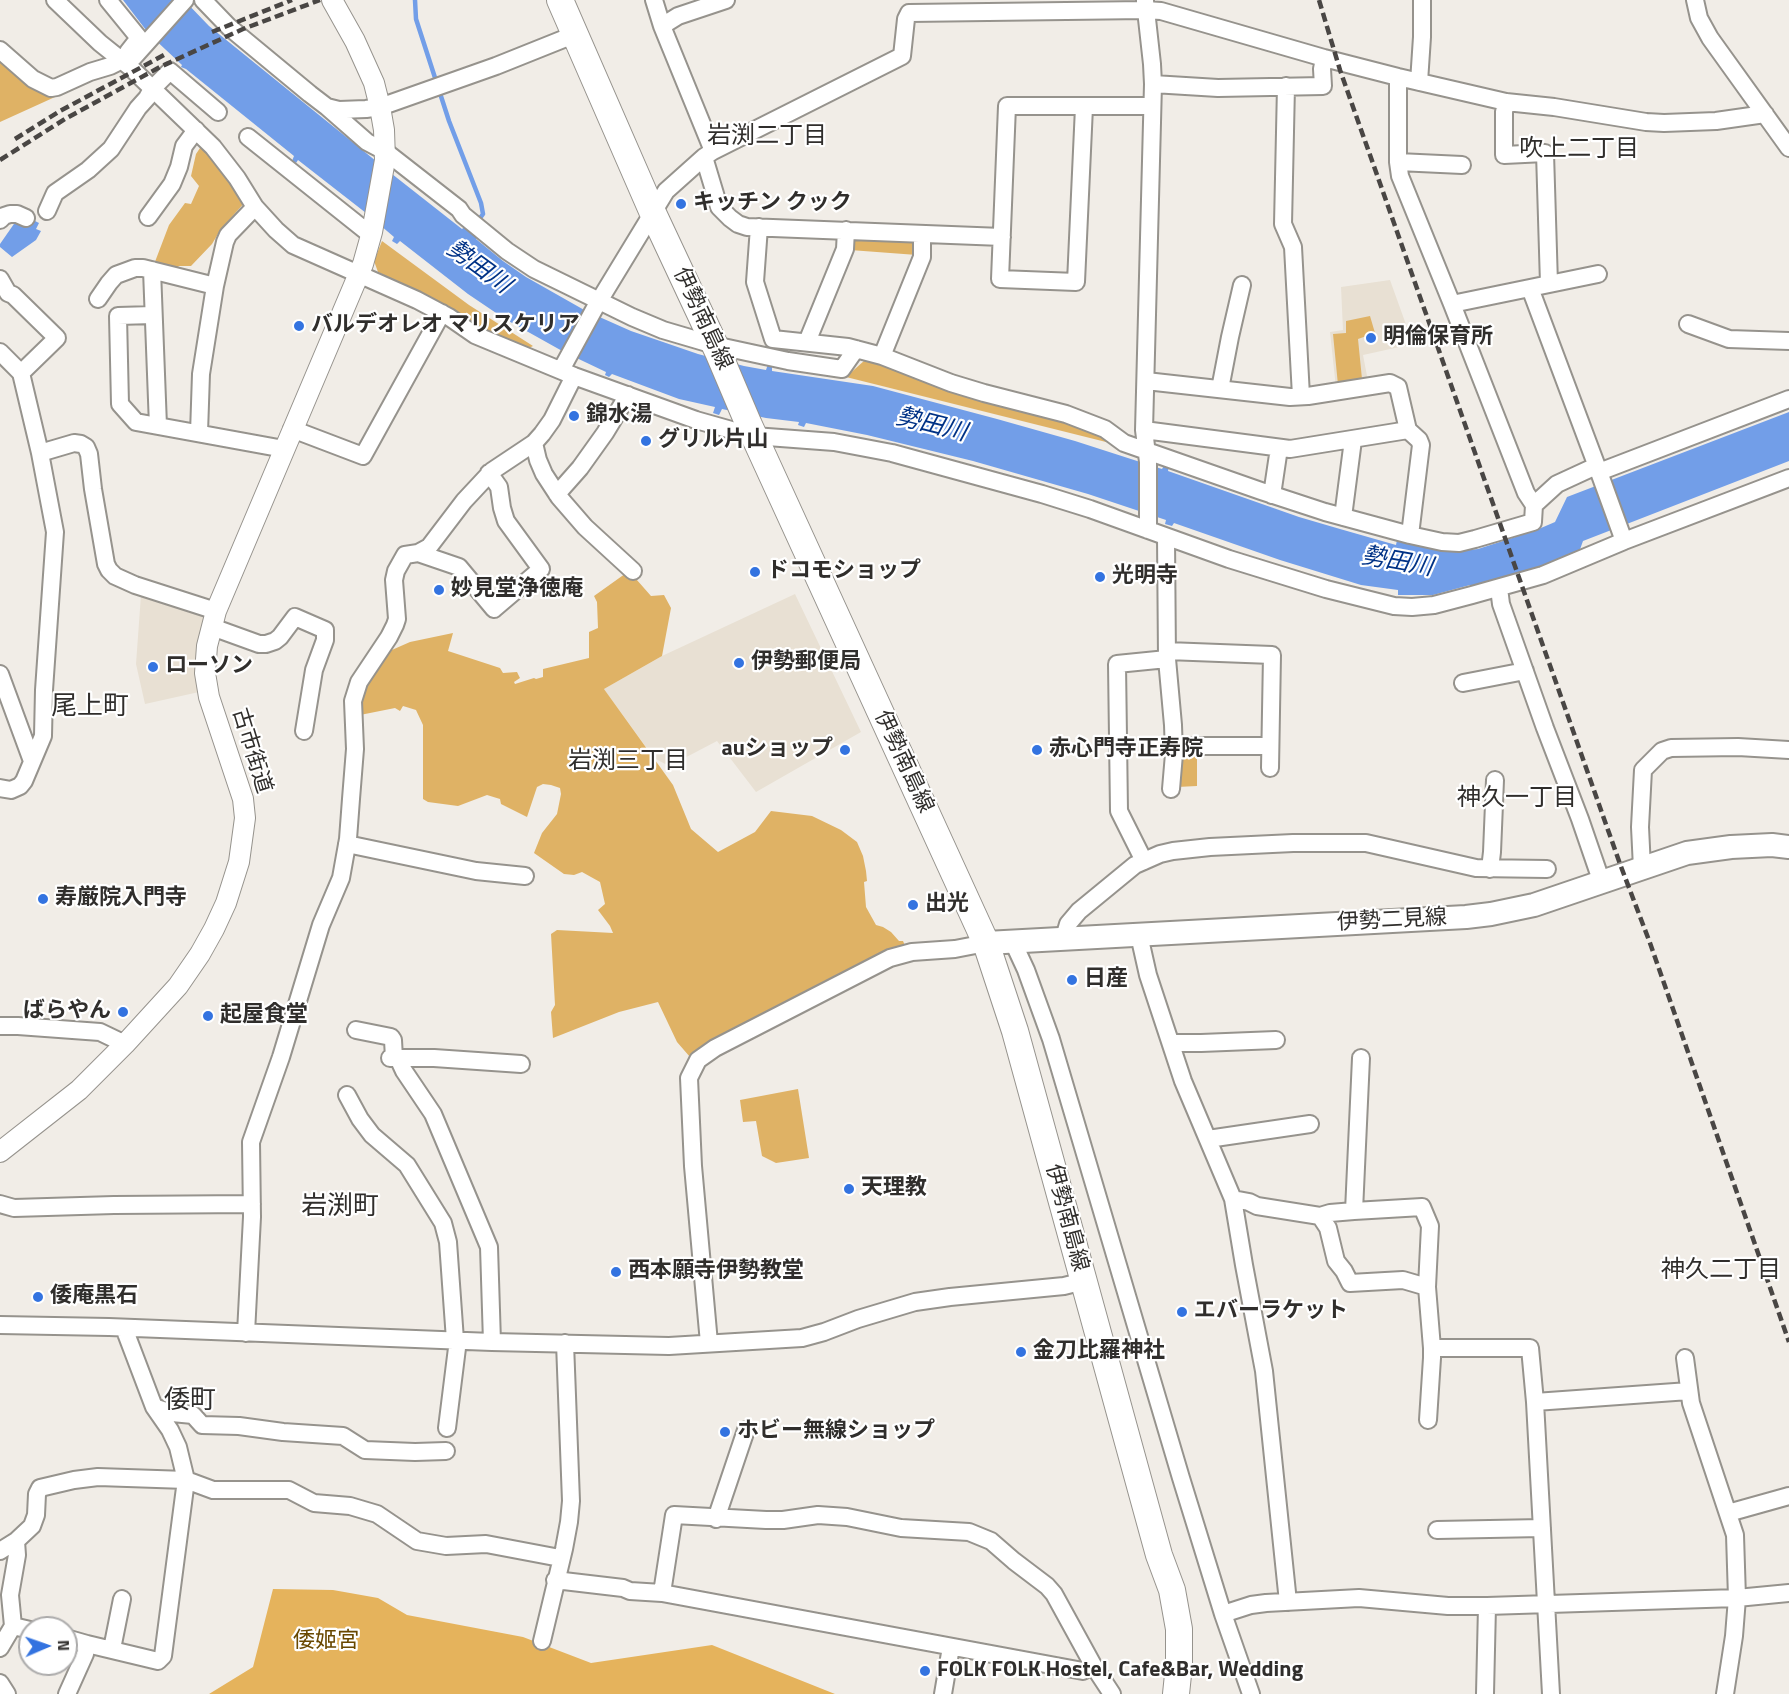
<!DOCTYPE html>
<html>
<head>
<meta charset="utf-8">
<style>
	body { margin:0 }
	#map { position:relative; width:1789px; height:1694px; overflow:hidden; background:#f1ede7; font-family:"Titillium Web",sans-serif }
	canvas { display:block }
	.north { position:absolute; left:18px; top:1616px; width:60px; height:60px; box-sizing:border-box; background:#fff; border:2px solid #acabab; border-radius:50%; rotate:88deg; font-size:16px; font-weight:700; line-height:24px; text-align:center; color:#302e2c }
	.north::after { content:''; display:block; margin:auto; width:21px; height:27px; background:#3373e0; clip-path:polygon(50% 0,100% 100%,50% 72%,0 100%) }
</style>
</head>
<body>
<div id="map">
<canvas width="1789" height="1694"></canvas>
<div class="north">N</div>
</div>
<script>
const ctx = document.querySelector('canvas').getContext('2d');
ctx.lineJoin = 'round';
function paint(path, color) {
  ctx.fillStyle = color;
  ctx.fill(path, 'evenodd');
}
function toPath(rows) {
  const path = new Path2D();
  for (const r of rows) {
    path.moveTo(r[0], r[1]);
    for (let i = 2; i < r.length; i += 2) path.lineTo(r[i], r[i + 1]);
  }
  return path;
}
function strokePath(path, color, width, dash) {
  ctx.strokeStyle = color;
  ctx.lineWidth = width;
  ctx.lineCap = dash ? 'butt' : 'round';
  ctx.setLineDash(dash || []);
  ctx.stroke(path);
}
function drawText(font, color, halo, rows, align = 'center') {
  ctx.font = font + ' "Titillium Web","Noto Sans JP",sans-serif';
  ctx.lineWidth = 4.5;
  ctx.setLineDash([]);
  ctx.textBaseline = 'middle';
  ctx.strokeStyle = halo;
  ctx.fillStyle = color;
  for (const [text, x, y, turn = 0] of rows) {
    ctx.save();
    ctx.translate(x, y);
    ctx.rotate((+turn || 0) * Math.PI / 180);
    ctx.textAlign = isNaN(turn) ? turn : align;
    if (halo) ctx.strokeText(text, 0, 0);
    ctx.fillText(text, 0, 0);
    ctx.restore();
  }
}
const built = toPath([
	[1390,280,1413,344,1363,355,1368,381,1336,388,1330,332,1343,330,1341,287],
	[795,594,861,732,756,792,717,741,675,763,667,765,654,758,604,689,662,656],
	[141,595,201,613,204,620,199,692,145,704,136,664]
]);
const green = toPath([
	[0,60,28,85,55,97,0,122],
	[202,145,246,201,221,229,212,244,191,266,179,266,173,272,153,267,169,225,185,203,191,204,199,186,191,176,196,154],
	[851,237,917,241,917,255,850,250],
	[382,241,469,305,533,346,529,348,508,341,485,331,452,310,378,272,374,261],
	[1370,316,1375,333,1358,339,1362,379,1338,385,1333,334,1346,333,1346,321],
	[865,360,889,365,1082,427,1098,432,1114,444,846,377],
	[629,571,651,596,664,595,671,608,662,656,604,689,673,785,691,829,718,852,755,832,771,811,812,816,841,830,857,842,863,856,866,871,867,881,864,882,866,907,876,925,883,927,891,932,899,941,903,941,906,948,690,1057,677,1042,658,1002,619,1012,553,1038,551,1012,555,1005,551,934,557,930,613,933,610,926,598,910,605,904,600,882,582,872,574,875,564,874,534,853,542,833,557,814,561,794,560,788,551,785,543,784,537,787,527,817,501,804,500,799,487,795,458,806,428,802,423,799,423,725,416,710,403,706,400,711,395,708,360,715,363,681,385,653,410,642,453,633,448,651,500,668,503,673,517,672,520,678,514,682,515,684,534,678,536,679,543,677,543,669,589,658,589,632,598,628,597,602,594,596],
	[1184,752,1197,753,1197,786,1177,787,1178,759],
	[798,1089,809,1158,776,1163,762,1156,756,1121,743,1122,740,1100]
]);
const forest = toPath([
	[273,1589,333,1590,378,1598,407,1615,523,1637,591,1663,712,1645,835,1694,209,1694,253,1667]
]);
const water = toPath([
	[123,0,184,0,209,26,392,174,462,229,467,225,479,234,476,239,503,261,526,277,586,311,631,331,698,354,744,366,766,370,768,364,772,365,772,371,873,386,997,419,1075,441,1162,469,1165,464,1169,466,1168,471,1299,517,1340,529,1396,545,1397,540,1441,551,1460,551,1478,549,1534,531,1555,522,1567,497,1789,412,1789,461,1583,541,1578,555,1526,574,1475,589,1470,585,1433,595,1398,595,1398,590,1361,585,1280,560,1174,523,1172,526,1165,524,1166,520,1088,494,973,461,867,435,806,423,804,427,798,425,799,422,766,418,722,409,719,415,713,413,715,407,679,399,612,374,609,377,605,375,606,372,564,352,505,319,468,294,400,241,397,244,392,241,394,237,366,213,298,160,296,163,292,161,294,156,186,69,181,67,182,65,149,34],
	[31,219,39,223,36,229,41,231,36,240,12,257,0,247,0,244,16,221]
]);
const stream = toPath([
	[415,0,416,19,449,121,481,203,483,214,478,221]
]);
const minor = toPath([
	[55,0,100,43,130,67,213,147,237,178,255,207,276,230,293,245,417,300,449,317,475,335,574,376,696,420,735,431,754,436,834,442,892,453,1042,494,1090,509,1229,559,1326,589,1394,606,1412,607,1434,605,1472,595,1543,575,1624,541,1789,478],
	[108,0,139,38,128,52],
	[203,0,229,27,310,94,327,107,339,110,366,109,380,107,496,66,576,34],
	[654,0,662,26,713,151],
	[1695,0,1699,18,1710,38,1789,148],
	[1145,1,1152,64,1153,84,1144,430,1148,462,1148,530],
	[662,26,678,16,726,0],
	[0,50,33,79,51,88,57,87,90,72,110,66,122,60,133,58,185,0],
	[1419,82,1422,37,1422,0],
	[1153,84,1218,88,1323,86,1322,69,1324,58],
	[1286,86,1283,224,1293,247,1301,396],
	[1506,102,1504,112,1504,155,1545,153,1549,284],
	[327,107,367,142,386,152,459,209,463,215,507,251,534,269,632,317,663,330,714,345,788,361,842,369,856,349],
	[1084,107,1076,282,1000,279,1007,106,1151,106],
	[248,137,371,235],
	[704,157,719,207,730,218,738,224,747,227,1002,237],
	[1398,162,1398,77],
	[1462,165,1398,162,1400,176,1452,304,1526,493,1534,505,1557,484,1596,466],
	[47,211,55,193,88,170,111,149,138,108,147,98,152,89,170,71,218,112],
	[148,217,172,184,179,167,184,146,196,130],
	[0,220,4,216,10,214,17,214,26,218],
	[759,227,755,282,773,339,848,347,882,356,951,383,984,393,1066,414,1105,429,1124,443,1261,491,1325,512,1410,535,1442,542,1459,543,1475,539,1533,522,1534,505],
	[152,270,158,426],
	[0,279,8,293,13,295,57,338,21,373],
	[1530,288,1599,472,1789,399],
	[98,299,109,283,116,275,135,268,143,268,215,286],
	[1452,304,1598,274],
	[153,315,118,316,120,404,136,422,284,449],
	[1688,324,1729,339,1789,341],
	[807,342,845,249,846,230],
	[0,352,21,373,40,453,55,532,44,690,43,736,24,781,20,786,11,790,0,788],
	[882,356,922,257,922,234],
	[561,370,596,306,666,191,704,157,713,151,902,56,906,19,909,13,1145,10,1161,11,1324,58,1398,77,1506,102,1554,107,1646,122,1664,123,1716,121,1765,114],
	[1146,381,1290,397,1308,396,1390,383,1398,387,1408,430],
	[1220,389,1230,337,1242,285],
	[292,429,363,456,442,313],
	[1144,430,1290,449,1408,430,1419,440,1421,445,1410,535],
	[199,433,201,374,215,286,225,242,228,235,255,207],
	[534,443,538,460,544,474,559,497,585,527,633,571],
	[40,453,74,443,81,444,86,447,89,454,93,489,106,564,109,570,115,576,135,585,216,611],
	[1599,472,1624,541],
	[557,494,580,468,605,433,628,395],
	[1272,495,1279,448],
	[1343,517,1353,440],
	[418,553,459,567,494,609,541,569,506,521,502,508,499,487,489,473],
	[1499,588,1501,604,1545,728,1580,819,1602,883],
	[212,627,259,644,266,644,275,641,280,637,295,617,325,630,325,640,314,670,304,731],
	[1167,651,1272,655,1270,768],
	[1167,659,1173,725,1174,754,1171,789],
	[0,674,32,761],
	[1463,683,1525,671],
	[1174,746,1270,746],
	[347,844,476,871,525,876],
	[1144,861,1119,811,1117,664,1167,659,1166,537],
	[1642,868,1640,827,1643,770,1662,751,1671,748,1738,747,1789,750],
	[1490,869,1492,852,1495,780],
	[1139,935,1148,975,1183,1081,1233,1199,1244,1265,1264,1371,1288,1602],
	[1064,938,1068,924,1079,911,1135,865,1160,854,1173,851,1210,847,1293,843,1366,843,1476,868,1547,869],
	[1013,942,1026,970,1051,1039,1181,1478,1223,1614,1251,1694],
	[0,1026,18,1026,100,1032,125,1044],
	[356,1030,391,1037,393,1040,394,1058],
	[1171,1043,1201,1043,1276,1040],
	[390,1058,434,1058,521,1064],
	[398,1058,404,1071,433,1114,489,1247,492,1342],
	[347,1095,360,1119,372,1135,407,1165,443,1223,448,1242,455,1340],
	[1208,1139,1310,1124],
	[1233,1199,1249,1202,1257,1206,1320,1216,1328,1228,1336,1261,1344,1271,1350,1283,1403,1280,1427,1287,1432,1348,1530,1348,1535,1402,1551,1694],
	[0,1204,14,1208,114,1205,252,1204],
	[1354,1211,1422,1207,1430,1226,1427,1287],
	[1320,1216,1330,1213,1354,1211,1361,1058],
	[0,1325,109,1327,492,1342,669,1346,802,1338,824,1332,858,1319,915,1302,950,1297,1064,1286,1084,1281],
	[246,1333,252,1217,251,1142,281,1057,321,925,341,878,348,839,351,799,355,749,353,701,359,682,389,637,395,625,397,619,394,580,396,571,405,555,418,553,429,547,464,501,492,471,534,443,542,434,552,420,574,376],
	[709,1343,693,1166,689,1078,698,1060,715,1048,890,958,912,952,955,949,986,943],
	[1685,1358,1691,1403,1735,1535,1737,1598,1734,1636,1725,1694],
	[1535,1402,1689,1391],
	[154,1407,172,1413,193,1415,202,1425,239,1426,283,1432,343,1436,365,1450,415,1452,446,1451],
	[1428,1420,1432,1358,1432,1348],
	[447,1428,458,1340],
	[1728,1513,1789,1496],
	[716,1519,746,1430],
	[1437,1530,1542,1528],
	[0,1551,16,1541,32,1526,36,1515,37,1494,40,1488,74,1480,98,1477,186,1480,213,1490,289,1490,314,1503,350,1506,377,1514,417,1541,446,1546,486,1544,560,1558],
	[555,1580,623,1588,630,1591,662,1593,1083,1671,1093,1665,1112,1694],
	[662,1593,674,1515,766,1520,783,1520,818,1515,847,1517,901,1528,969,1532,991,1541,1014,1561,1047,1586,1054,1594,1093,1665],
	[1223,1614,1251,1605,1266,1603,1359,1598,1448,1606,1487,1606,1737,1598,1789,1593],
	[13,1626,10,1595,17,1555,16,1541],
	[66,1638,87,1644],
	[542,1641,564,1549,569,1522,571,1501,565,1343],
	[0,1648,13,1626,30,1630],
	[112,1649,122,1599],
	[0,1683,7,1694],
	[67,1694,85,1654,87,1644,158,1661,163,1656,186,1480,178,1447,170,1430,154,1407,124,1328],
	[943,1694,951,1647],
	[1485,1694,1487,1606]
]);
const tertiary = toPath([
	[0,1152,79,1090,125,1044,178,986,200,954,214,929,226,903,239,862,245,818,243,799,209,697,205,673,207,646,216,611,363,264,372,232,385,160,384,130,380,107,374,83,355,41,332,0]
]);
const secondary = toPath([
	[986,943,1466,917,1491,914,1534,905,1687,853,1731,847,1772,845,1789,847]
]);
const primary = toPath([
	[560,0,652,211,718,352,749,425,986,943,1015,1031,1159,1555,1172,1590,1179,1629,1179,1665,1176,1694]
]);
const rail = toPath([
	[1319,0,1340,70,1620,864,1650,943,1789,1342],
	[212,32,292,0],
	[15,139,60,111,164,55],
	[0,160,65,119,160,67,243,29,320,0]
]);
const markers = [
	[681,204,6,"#3373e0"],
	[299,326,6,"#3373e0"],
	[1371,338,6,"#3373e0"],
	[574,416,6,"#3373e0"],
	[646,441,6,"#3373e0"],
	[755,572,6,"#3373e0"],
	[1100,577,6,"#3373e0"],
	[439,590,6,"#3373e0"],
	[739,663,6,"#3373e0"],
	[153,667,6,"#3373e0"],
	[845,750,6,"#3373e0"],
	[1037,750,6,"#3373e0"],
	[43,899,6,"#3373e0"],
	[913,905,6,"#3373e0"],
	[1072,980,6,"#3373e0"],
	[123,1012,6,"#3373e0"],
	[208,1016,6,"#3373e0"],
	[849,1189,6,"#3373e0"],
	[616,1272,6,"#3373e0"],
	[38,1297,6,"#3373e0"],
	[1182,1312,6,"#3373e0"],
	[1021,1352,6,"#3373e0"],
	[725,1432,6,"#3373e0"],
	[925,1671,6,"#3373e0"]
];
const poiNames = [
	["キッチン クック",693,204],
	["バルデオレオ マリスケリア",311,326],
	["明倫保育所",1383,338],
	["錦水湯",586,416],
	["グリル片山",658,441],
	["ドコモショップ",767,572],
	["光明寺",1112,577],
	["妙見堂浄徳庵",451,590],
	["伊勢郵便局",751,663],
	["ローソン",165,667],
	["auショップ",833,750,"right"],
	["赤心門寺正寿院",1049,750],
	["寿厳院入門寺",55,899],
	["出光",925,905],
	["日産",1084,980],
	["ばらやん",111,1012,"right"],
	["起屋食堂",220,1016],
	["天理教",861,1189],
	["西本願寺伊勢教堂",628,1272],
	["倭庵黒石",50,1297],
	["エバーラケット",1194,1312],
	["金刀比羅神社",1033,1352],
	["ホビー無線ショップ",737,1432],
	["FOLK FOLK Hostel, Cafe&Bar, Wedding",937,1671]
];
const streetNames = [
	["伊勢南島線",702,319,65],
	["古市街道",251,751,73],
	["伊勢南島線",903,762,65],
	["伊勢二見線",1392,921,-3],
	["伊勢南島線",1066,1218,75]
];
const parkNames = [
	["倭姬宮",326,1642]
];
const neighbourhoodNames = [
	["岩渕二丁目",767,137],
	["吹上二丁目",1579,150],
	["岩渕三丁目",628,762],
	["神久一丁目",1517,799],
	["神久二丁目",1721,1271]
];
const waterNames = [
	["勢田川",478,268,36],
	["勢田川",931,426,14],
	["勢田川",1397,563,10]
];
const quarterNames = [
	["尾上町",90,708],
	["岩渕町",340,1208],
	["倭町",190,1402]
];
paint(built, '#e8e0d3');
paint(green, '#dfb265');
paint(forest, '#e5b35c');
paint(water, '#729ee8');
strokePath(stream, '#729ee8', 4.5);
strokePath(minor, '#96938d', 20);
strokePath(tertiary, '#96938d', 22);
strokePath(secondary, '#96938d', 26);
strokePath(primary, '#96938d', 28);
strokePath(minor, '#fff', 16);
strokePath(tertiary, '#fff', 20);
strokePath(secondary, '#fff', 22);
strokePath(primary, '#fff', 26);
strokePath(rail, '#494644', 4.5, [9, 4.5]);
for (const [x, y, r, color] of markers) {
  const dot = new Path2D();
  dot.arc(x, y, r, 0, 2 * Math.PI);
  ctx.fillStyle = color;
  ctx.fill(dot);
  strokePath(dot, '#fff', 2);
}
drawText('bold 22px', '#302e2c', '#fff', poiNames, 'left');
drawText('22px', '#302e2c', '#fff', streetNames);
drawText('22px', '#694800', '#fff', parkNames);
drawText('24px', '#302e2c', '#fff', neighbourhoodNames);
drawText('italic 24px', '#003286', '#fff', waterNames);
drawText('26px', '#302e2c', '#fff', quarterNames);
</script>
</body>
</html>
